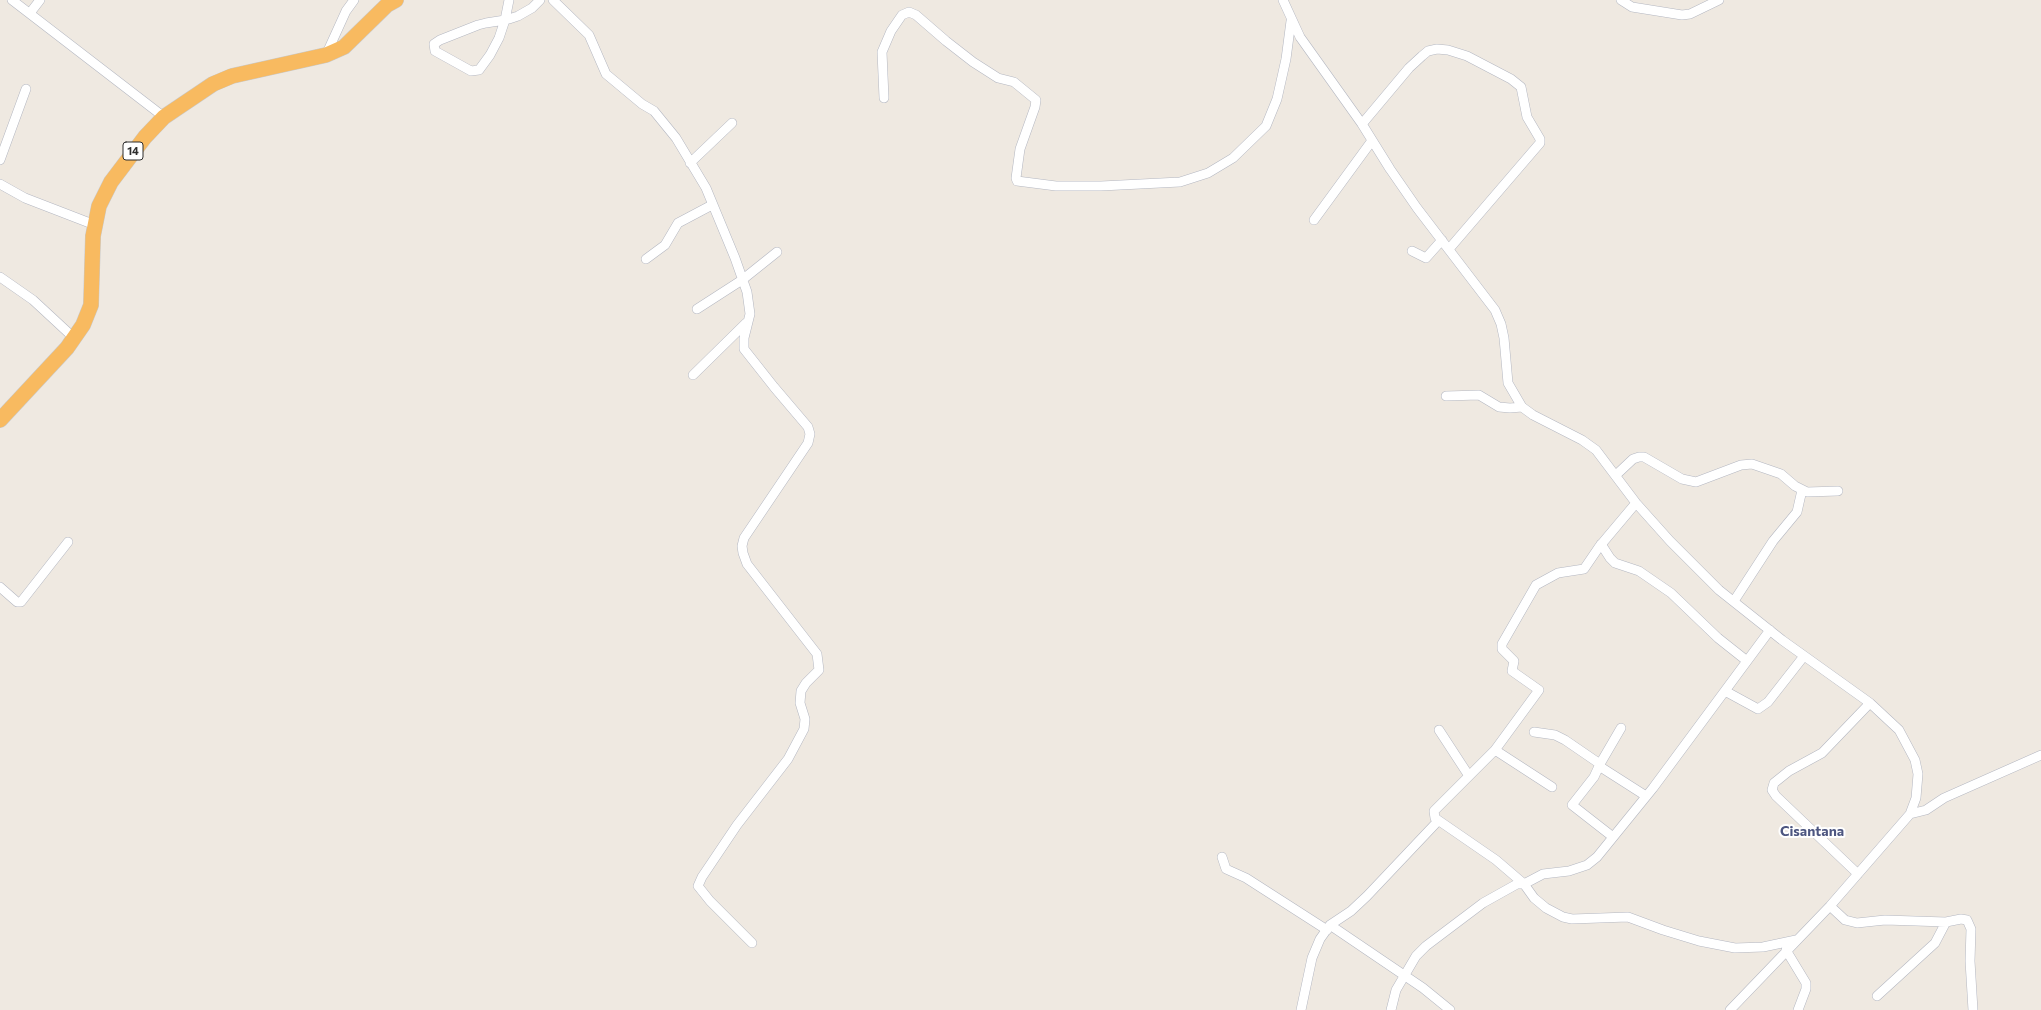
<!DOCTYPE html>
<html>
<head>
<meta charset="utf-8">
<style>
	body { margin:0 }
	canvas { display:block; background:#efe9e1 }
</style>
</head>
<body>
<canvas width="2041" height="1010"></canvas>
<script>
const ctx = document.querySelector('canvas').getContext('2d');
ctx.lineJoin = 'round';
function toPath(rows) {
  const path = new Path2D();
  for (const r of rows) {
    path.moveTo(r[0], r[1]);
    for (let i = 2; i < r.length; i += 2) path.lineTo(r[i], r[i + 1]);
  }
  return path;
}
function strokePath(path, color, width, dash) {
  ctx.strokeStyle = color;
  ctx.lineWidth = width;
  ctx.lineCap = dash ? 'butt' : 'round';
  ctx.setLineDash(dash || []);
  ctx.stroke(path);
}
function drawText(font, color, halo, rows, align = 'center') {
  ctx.font = font + ' Commissioner,sans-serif';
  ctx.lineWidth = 4;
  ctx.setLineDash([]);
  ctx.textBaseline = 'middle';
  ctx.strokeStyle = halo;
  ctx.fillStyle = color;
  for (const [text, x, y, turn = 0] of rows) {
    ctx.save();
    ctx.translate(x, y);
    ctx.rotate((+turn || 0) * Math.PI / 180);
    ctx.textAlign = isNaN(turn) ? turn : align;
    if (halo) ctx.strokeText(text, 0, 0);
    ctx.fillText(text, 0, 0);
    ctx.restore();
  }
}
const minor = toPath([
	[12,0,164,117],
	[509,0,505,20,499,38,490,55,479,70,471,71,435,51,434,44,440,40,478,25,486,23,505,20,509,19,518,16,532,8,540,0],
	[553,0,589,35,606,74,642,104,654,111,676,138,706,188,735,258,747,292,750,314,744,338,744,349,774,387,808,427,810,434,808,443,744,538,742,546,743,553,747,564,817,654,819,670,806,683,801,691,800,703,805,719,804,729,788,759,737,825,702,877,698,886,710,901,752,943],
	[1283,0,1300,37,1362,124,1390,169,1417,208,1495,310,1501,324,1504,338,1508,383,1522,407,1533,415,1582,440,1596,450,1636,503,1670,541,1719,590,1782,640,1870,703,1899,730,1915,760,1918,774,1916,798,1910,814,1830,906,1730,1010],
	[1621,0,1632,7,1682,15,1690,14,1719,0],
	[30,13,40,0],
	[326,55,346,11,354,0],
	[884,98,882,52,891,31,902,15,909,12,916,15,946,41,973,62,998,78,1014,82,1036,100,1035,107,1020,149,1016,178,1017,181,1056,186,1101,186,1180,182,1208,173,1233,158,1266,126,1277,99,1286,59,1291,21],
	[1362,124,1409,68,1422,56,1428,51,1437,49,1448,50,1467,56,1511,79,1521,87,1527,117,1540,139,1540,143,1449,249],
	[0,160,26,89],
	[690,163,732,123],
	[0,184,25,198,95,225],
	[1314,220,1371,142],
	[1412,251,1426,258,1442,240],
	[646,259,665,245,678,223,712,205],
	[0,277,33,300,74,338],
	[697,309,742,280,777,252],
	[693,375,746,323],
	[1446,396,1479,395,1499,407,1510,408,1522,407],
	[1616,475,1633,459,1639,457,1644,457,1682,479,1696,482,1741,465,1752,464,1781,474,1795,486,1807,492,1838,491],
	[1601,544,1610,558,1615,563,1639,571,1671,593,1718,638,1747,661],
	[0,587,17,602,21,602,68,542],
	[1734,601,1773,541,1797,512,1802,490],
	[1725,691,1758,709,1768,702,1804,656],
	[1439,730,1469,776],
	[1534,732,1555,735,1565,740,1600,764],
	[1495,750,1434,811,1435,818,1496,860,1524,884,1543,874,1569,871,1587,865,1597,857,1653,788,1770,630],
	[1599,766,1646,796],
	[1552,787,1495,750,1539,690,1512,671,1514,661,1502,649,1502,644,1536,585,1558,573,1584,569,1599,547,1636,503],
	[1910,814,1926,810,1944,798,2041,755],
	[1613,837,1572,805,1594,777,1600,764,1621,728],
	[1222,857,1226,869,1246,878,1327,930],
	[1858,874,1776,796,1772,790,1774,783,1789,771,1822,753,1870,703],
	[1830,906,1845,920,1857,923,1885,920,1946,922,1961,919,1967,920,1971,929,1970,961,1973,1010],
	[1330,925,1423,988,1450,1010],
	[1786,950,1806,983,1806,989,1798,1010],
	[1877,996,1935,943,1946,922],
	[1301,1010,1312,958,1320,939,1330,925,1351,911,1367,896,1438,821],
	[1391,1010,1396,990,1416,956,1426,946,1483,903,1517,884,1524,884,1534,898,1546,908,1563,917,1572,919,1628,917,1663,930,1699,941,1735,948,1763,947,1796,940]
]);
const trunk = toPath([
	[0,420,67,348,83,325,91,305,93,236,99,206,111,182,145,137,164,117,213,84,232,76,326,55,344,47,387,5,396,0]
]);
const shields = [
	[133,151,20]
];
const shieldNames = [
	["14",133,151]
];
const quarterNames = [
	["Cisantana",1812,831]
];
strokePath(minor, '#b4b7c1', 10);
strokePath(trunk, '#c9c9c9', 16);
strokePath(minor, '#fff', 9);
strokePath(trunk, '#f8ba60', 15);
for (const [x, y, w] of shields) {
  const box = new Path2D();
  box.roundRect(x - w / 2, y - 9, w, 18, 3);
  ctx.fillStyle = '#fff';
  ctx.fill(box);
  strokePath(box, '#2e2e2e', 1);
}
drawText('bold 11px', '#2e2e2e', null, shieldNames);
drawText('bold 14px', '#4d5680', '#fff', quarterNames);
</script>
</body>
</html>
